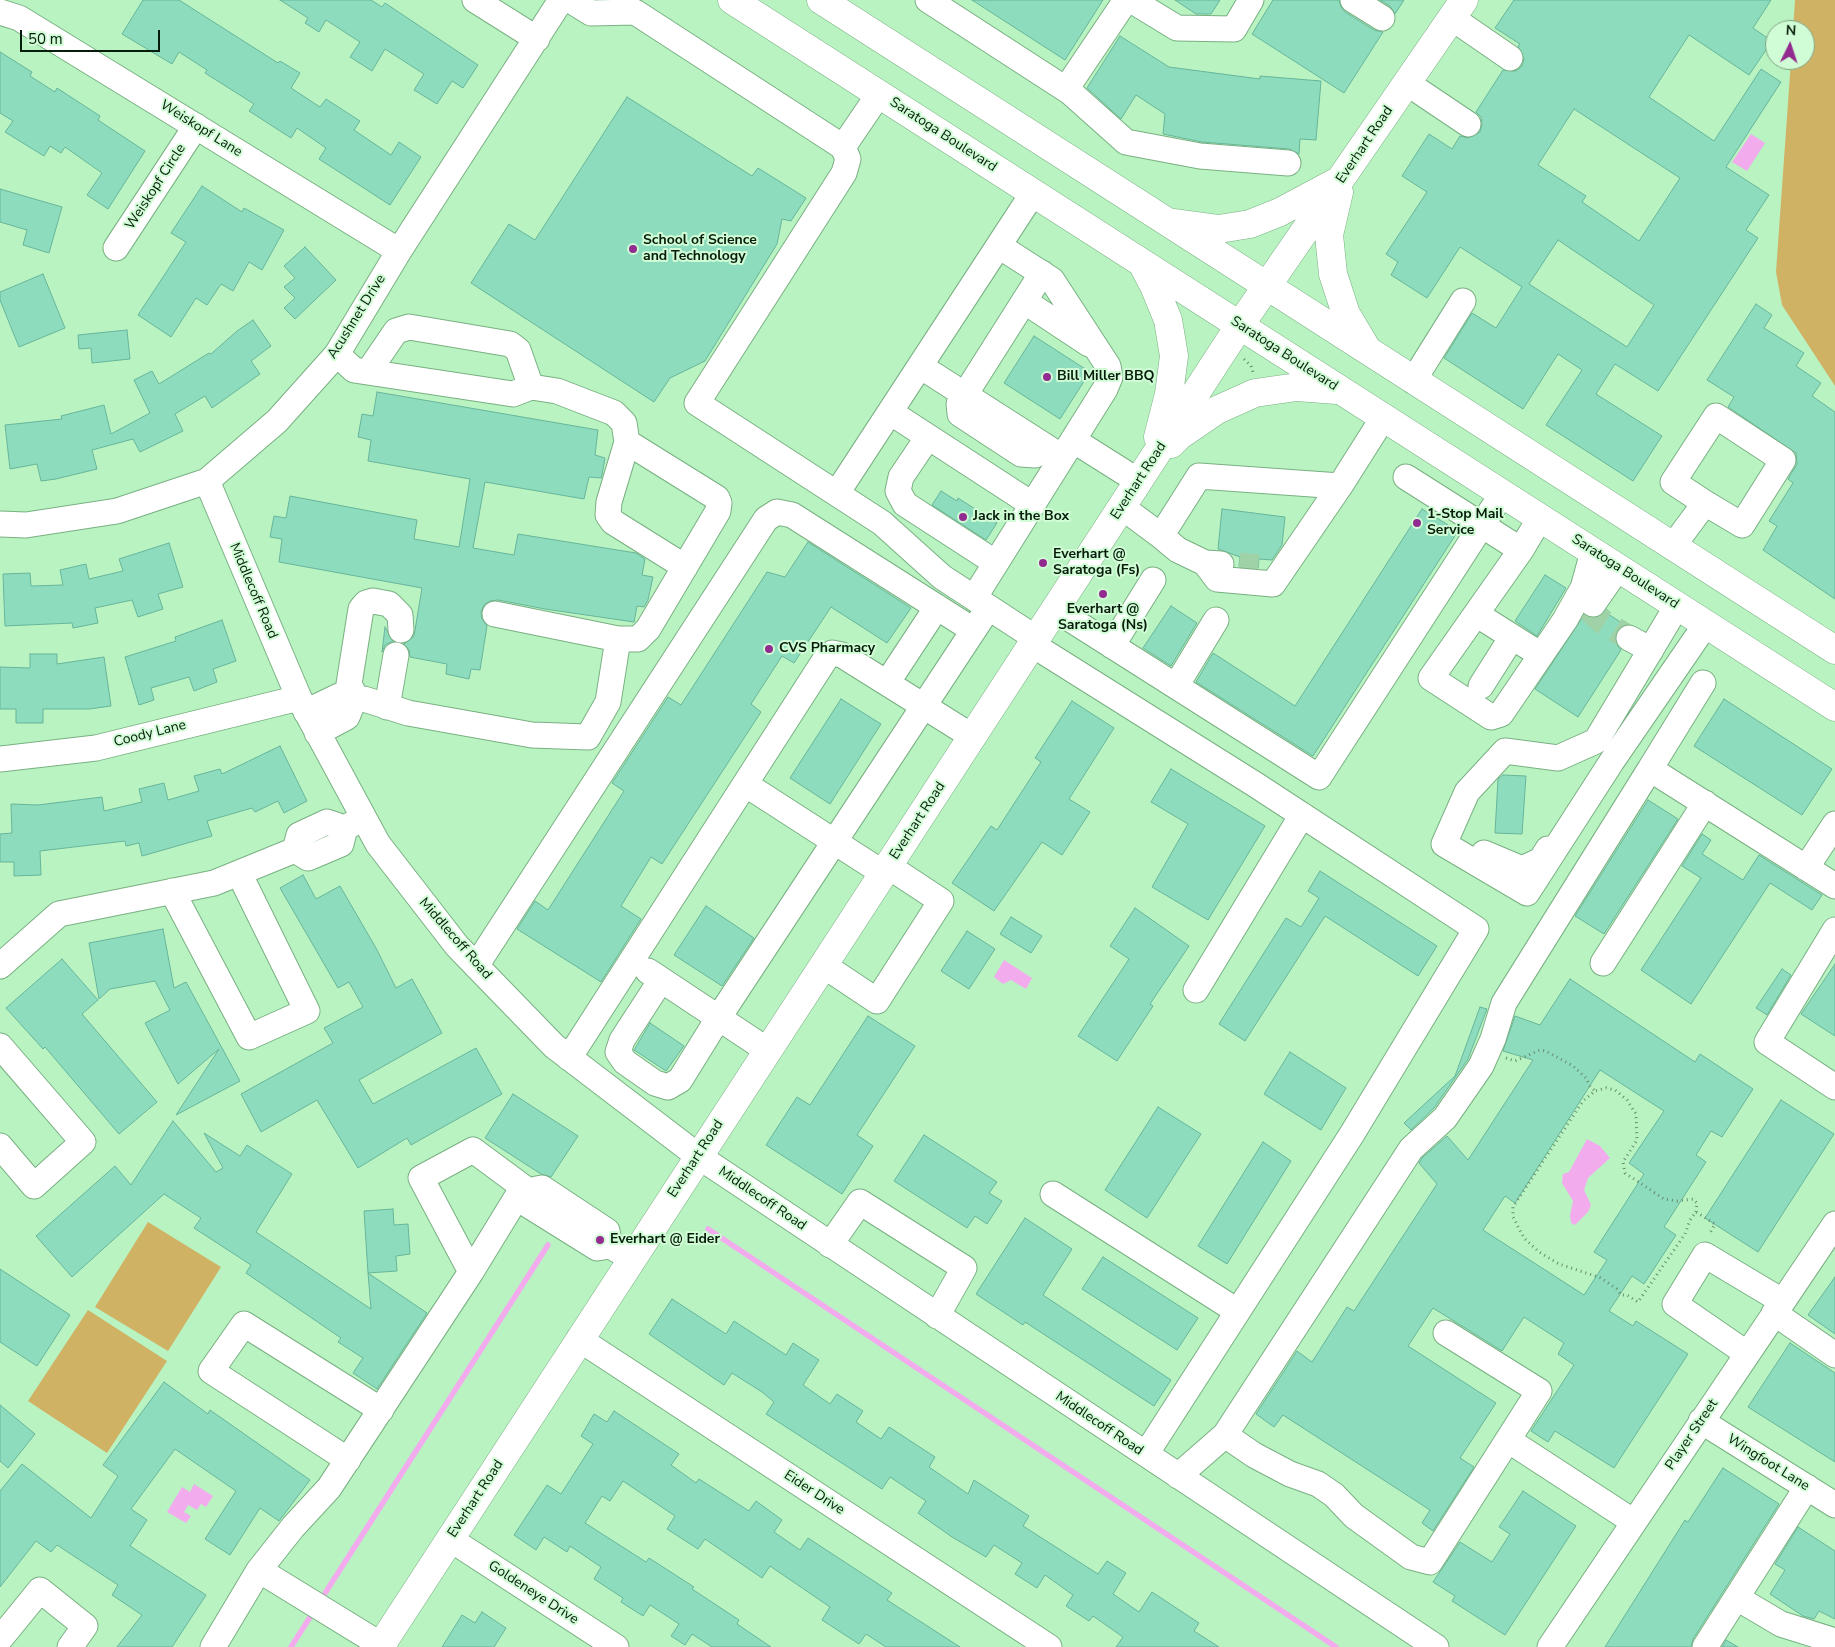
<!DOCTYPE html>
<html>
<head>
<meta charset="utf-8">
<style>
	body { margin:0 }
	#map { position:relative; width:1835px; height:1647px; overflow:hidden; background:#baf3c2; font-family:"Nunito Sans",sans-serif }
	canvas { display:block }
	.north { position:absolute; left:1765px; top:20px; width:50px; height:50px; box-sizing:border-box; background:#d0fdd5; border:1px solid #80a384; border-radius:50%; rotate:4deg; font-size:14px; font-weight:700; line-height:20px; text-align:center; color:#071c0b }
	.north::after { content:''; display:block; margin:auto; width:18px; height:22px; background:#922b90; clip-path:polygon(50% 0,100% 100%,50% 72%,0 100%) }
	.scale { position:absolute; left:20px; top:30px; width:140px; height:22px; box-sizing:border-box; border:2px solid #071c0b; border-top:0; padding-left:6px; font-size:15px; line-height:18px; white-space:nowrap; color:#071c0b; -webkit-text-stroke:4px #d0fdd5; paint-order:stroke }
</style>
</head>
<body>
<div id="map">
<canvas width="1835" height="1647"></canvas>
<div class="north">N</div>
<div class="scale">50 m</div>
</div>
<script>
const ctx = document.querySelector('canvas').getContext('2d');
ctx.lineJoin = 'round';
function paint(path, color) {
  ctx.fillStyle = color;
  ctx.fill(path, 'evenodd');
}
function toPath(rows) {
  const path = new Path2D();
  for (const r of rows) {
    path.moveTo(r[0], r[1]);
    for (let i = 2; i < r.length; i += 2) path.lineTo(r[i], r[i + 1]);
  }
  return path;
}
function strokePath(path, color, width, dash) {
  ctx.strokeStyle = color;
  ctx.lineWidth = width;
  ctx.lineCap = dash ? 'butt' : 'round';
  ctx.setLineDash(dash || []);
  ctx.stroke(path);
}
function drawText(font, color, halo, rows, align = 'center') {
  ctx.font = font + ' "Nunito Sans",sans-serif';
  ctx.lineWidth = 4;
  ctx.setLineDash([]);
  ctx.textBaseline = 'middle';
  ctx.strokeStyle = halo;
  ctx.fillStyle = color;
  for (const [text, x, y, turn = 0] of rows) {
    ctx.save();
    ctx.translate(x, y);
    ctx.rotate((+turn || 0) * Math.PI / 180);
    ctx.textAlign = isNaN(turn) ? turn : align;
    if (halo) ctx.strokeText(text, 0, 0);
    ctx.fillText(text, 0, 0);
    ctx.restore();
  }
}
const green = toPath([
	[1795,0,1835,0,1835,386,1782,305,1776,272,1791,60,1805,60,1805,30,1793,30],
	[148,1222,221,1267,168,1351,95,1307],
	[88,1310,167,1361,107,1453,28,1401]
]);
const water = toPath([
	[1751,134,1765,143,1747,171,1732,162],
	[1004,960,1032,978,1026,989,1011,980,1003,984,994,977],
	[1587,1139,1600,1146,1610,1158,1588,1178,1584,1190,1591,1205,1588,1212,1575,1225,1571,1223,1570,1215,1573,1201,1562,1183,1563,1174,1569,1172],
	[194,1484,213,1496,206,1507,201,1504,197,1510,188,1505,184,1512,191,1516,186,1523,167,1512,182,1487,190,1492]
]);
const stream = toPath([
	[708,1229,1336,1647],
	[320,1601,548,1245],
	[291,1647,314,1611]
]);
const building = toPath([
	[143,0,179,0,278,63,280,61,300,73,291,88,320,107,326,99,360,121,354,130,391,155,399,142,421,157,390,205,319,159,326,148,297,128,291,138,249,111,254,104,205,73,207,70,179,52,172,64,122,34,143,0],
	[280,0,371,0,382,7,385,3,478,65,463,88,452,81,437,104,414,90,424,74,385,49,372,71,350,57,360,42,326,20,319,32,305,23,308,18,280,0],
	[972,0,1103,0,1065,60,972,0],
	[1175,0,1220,0,1211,14,1196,14,1175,0],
	[1273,0,1339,0,1341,7,1345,12,1374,30,1383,32,1344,93,1252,34,1273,0],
	[1380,0,1404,0,1395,14,1390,6,1380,0],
	[1514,0,1771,0,1753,28,1772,41,1749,75,1689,35,1649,97,1714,141,1761,69,1781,82,1726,167,1769,195,1746,230,1758,238,1658,391,1615,364,1596,394,1662,436,1633,481,1546,425,1582,370,1558,354,1523,409,1444,358,1472,313,1496,328,1522,287,1460,247,1427,298,1391,275,1398,262,1386,254,1427,192,1402,176,1429,134,1452,149,1460,136,1468,138,1480,132,1482,124,1481,117,1476,112,1503,70,1516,71,1522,66,1524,59,1518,46,1520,44,1495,28,1514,0],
	[1574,109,1680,178,1639,241,1582,202,1586,196,1538,165,1574,109],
	[1558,240,1654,305,1627,347,1529,284,1558,240],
	[1120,36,1169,67,1260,79,1260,76,1321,81,1316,140,1300,139,1299,154,1289,149,1202,142,1163,134,1165,114,1136,95,1121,119,1087,88,1120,36],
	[0,52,32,72,30,76,55,92,57,88,100,116,98,120,145,151,108,209,87,195,102,173,65,147,61,153,50,146,44,156,5,132,13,121,0,113,0,52],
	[627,97,752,176,758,168,806,198,791,221,782,219,777,244,705,361,670,378,654,402,471,283,509,224,535,240,627,97],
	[202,186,242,212,244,208,284,230,262,270,249,262,233,291,221,284,207,305,196,298,171,337,138,315,186,242,171,233,202,186],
	[0,189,62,207,49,253,23,245,27,230,0,222,0,189],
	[305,247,336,280,295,319,284,308,295,298,284,287,295,278,284,266,305,247],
	[43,274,65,328,19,347,0,300,0,292,43,274],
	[1756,304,1772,315,1764,328,1804,353,1796,366,1821,383,1812,396,1835,412,1835,599,1763,550,1777,526,1769,521,1793,483,1788,479,1797,464,1796,453,1728,407,1734,397,1707,380,1756,304],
	[253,320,271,346,251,361,260,374,212,408,205,396,175,414,183,431,140,452,133,439,92,450,97,469,56,479,41,481,37,464,10,469,5,425,62,419,61,416,104,405,111,434,150,413,134,380,152,371,159,384,209,353,211,354,237,331,253,320],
	[127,330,130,359,92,363,91,348,79,349,78,335,127,330],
	[1034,336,1090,372,1060,419,1004,383,1034,336],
	[377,392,598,430,595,455,605,458,602,475,601,478,589,477,584,499,485,482,473,548,514,555,518,534,636,553,645,559,642,575,653,577,648,600,644,607,637,606,634,622,545,609,498,600,490,601,484,605,481,612,482,619,487,626,480,670,471,669,469,679,446,674,447,664,410,657,409,650,404,644,414,636,422,588,279,562,282,539,270,537,274,516,286,518,290,496,417,520,414,539,459,547,470,479,368,461,371,440,358,437,362,414,373,416,377,392],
	[941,491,957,501,958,498,997,523,986,540,932,505,941,491],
	[1222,509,1285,517,1282,545,1272,560,1259,559,1258,568,1239,566,1240,557,1218,549,1222,509],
	[1422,509,1458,531,1313,756,1196,682,1213,653,1295,706,1422,509],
	[808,542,911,608,887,643,831,607,794,663,782,656,751,704,761,712,662,864,651,857,621,906,641,919,601,982,517,929,535,901,548,910,624,791,612,783,668,697,681,705,767,572,785,577,808,542],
	[169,543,183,587,158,594,163,609,138,617,132,600,95,608,98,623,73,628,72,623,5,626,3,574,30,573,31,586,63,585,60,570,86,564,89,579,123,571,119,559,169,543],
	[1545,575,1566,588,1537,636,1515,621,1545,575],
	[1171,606,1197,623,1171,666,1143,648,1171,606],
	[1605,612,1625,625,1617,631,1615,638,1617,645,1621,650,1578,717,1535,689,1584,615,1592,618,1600,617,1605,612],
	[222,620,236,661,213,669,217,682,194,691,189,677,151,688,154,700,139,705,125,657,176,641,175,637,222,620],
	[385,627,393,641,385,645,382,652,385,627],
	[30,654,57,654,57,664,104,657,111,706,89,709,43,709,43,723,16,723,16,709,0,709,0,667,30,668,30,654],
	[841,699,881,724,830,804,790,778,841,699],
	[1724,699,1832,769,1802,815,1694,746,1724,699],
	[1072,701,1114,728,1069,799,1090,812,1062,855,1042,842,994,911,952,883,991,826,997,830,1041,762,1035,758,1072,701],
	[280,746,307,801,284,813,278,801,255,812,252,808,207,821,212,836,142,856,139,843,126,846,125,841,40,851,41,875,14,876,14,862,0,862,0,834,12,833,11,804,38,805,102,797,104,811,142,802,139,789,164,783,168,800,199,791,194,776,220,769,222,774,280,746],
	[1171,769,1265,826,1208,920,1152,887,1188,824,1151,802,1171,769],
	[1503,775,1526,776,1522,834,1495,833,1498,779,1503,775],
	[1648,800,1678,819,1604,934,1575,916,1648,800],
	[1702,834,1711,840,1702,854,1743,880,1759,855,1822,895,1812,910,1770,883,1691,1004,1641,970,1701,878,1682,866,1702,834],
	[1320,871,1437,946,1418,976,1325,916,1245,1041,1219,1024,1286,918,1301,927,1319,898,1308,891,1320,871],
	[303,875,316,899,340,886,376,948,396,988,412,979,442,1033,359,1080,373,1104,476,1048,502,1094,411,1145,407,1138,358,1168,317,1100,261,1132,241,1094,333,1043,324,1028,363,1007,349,982,338,988,280,888,303,875],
	[706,906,754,938,722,986,674,955,706,906],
	[1135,908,1189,946,1150,1004,1153,1006,1117,1061,1078,1036,1129,959,1110,946,1135,908],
	[1011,917,1042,936,1031,953,1000,934,1011,917],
	[163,929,174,988,186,982,240,1081,176,1115,219,1049,178,1084,145,1023,170,1010,155,981,110,989,99,999,89,943,163,929],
	[967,931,995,949,969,989,941,971,967,931],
	[62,959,98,1000,82,1014,157,1102,119,1134,45,1047,43,1049,6,1008,62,959],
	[1835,964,1835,1036,1801,1014,1835,964],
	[1782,969,1791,975,1767,1015,1756,1008,1782,969],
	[1570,979,1695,1062,1700,1054,1753,1089,1722,1137,1711,1131,1696,1155,1706,1162,1664,1227,1676,1235,1644,1284,1632,1276,1609,1311,1633,1326,1636,1321,1688,1354,1614,1468,1555,1431,1548,1442,1531,1431,1574,1365,1558,1354,1564,1343,1524,1317,1502,1351,1433,1308,1408,1346,1496,1403,1460,1458,1474,1467,1433,1531,1422,1523,1430,1510,1283,1415,1274,1427,1256,1414,1297,1351,1312,1362,1347,1307,1354,1311,1437,1184,1419,1163,1422,1158,1447,1136,1468,1160,1533,1060,1503,1051,1515,1016,1540,1025,1570,979],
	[1600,1070,1664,1111,1629,1163,1644,1174,1594,1252,1607,1260,1584,1295,1483,1230,1505,1196,1515,1203,1600,1070],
	[1480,1007,1487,1009,1468,1059,1434,1108,1411,1130,1404,1123,1455,1076,1480,1007],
	[868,1016,915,1046,857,1135,873,1146,842,1194,766,1145,797,1097,810,1105,868,1016],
	[650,1023,684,1046,666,1071,634,1050,650,1023],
	[1290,1052,1346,1088,1321,1130,1264,1094,1290,1052],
	[513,1094,578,1136,551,1177,541,1174,485,1138,513,1094],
	[1781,1100,1834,1134,1758,1252,1705,1218,1781,1100],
	[1158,1107,1201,1134,1147,1218,1105,1190,1158,1107],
	[173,1121,216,1172,223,1168,204,1133,240,1156,247,1145,292,1174,256,1232,371,1309,368,1273,427,1313,377,1389,353,1373,363,1358,338,1342,341,1338,246,1273,251,1265,194,1228,201,1218,164,1194,72,1277,36,1236,115,1166,131,1185,173,1121],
	[924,1135,997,1182,989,1193,1002,1201,987,1224,975,1216,967,1228,894,1181,924,1135],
	[1263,1142,1291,1161,1227,1264,1198,1246,1263,1142],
	[393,1209,394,1225,408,1224,410,1254,396,1256,397,1271,368,1273,364,1211,393,1209],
	[1025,1218,1072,1249,1043,1295,1171,1380,1154,1406,1025,1322,1023,1325,976,1294,1025,1218],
	[1103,1257,1198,1318,1177,1350,1082,1289,1103,1257],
	[0,1269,70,1315,37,1366,0,1342,0,1269],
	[1835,1277,1835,1334,1808,1315,1835,1277],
	[672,1299,726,1334,734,1321,786,1355,793,1343,819,1360,803,1385,830,1404,837,1394,863,1411,856,1422,881,1439,889,1427,935,1457,929,1467,968,1494,974,1480,1029,1516,1023,1526,1098,1574,1107,1561,1126,1573,1113,1594,1139,1612,1152,1592,1199,1623,1194,1631,1219,1647,1116,1647,1123,1637,1093,1616,1089,1621,1066,1606,1073,1595,1045,1575,1037,1588,1015,1574,1022,1563,994,1545,986,1557,952,1537,918,1513,926,1501,890,1477,882,1489,766,1414,774,1402,762,1392,732,1373,724,1385,649,1334,672,1299],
	[1790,1343,1835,1373,1835,1462,1748,1407,1790,1343],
	[164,1382,208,1414,210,1410,310,1480,279,1521,260,1508,230,1555,205,1539,236,1491,175,1449,131,1509,147,1520,130,1546,206,1595,172,1647,117,1647,142,1615,112,1595,118,1585,57,1545,51,1552,36,1541,0,1587,0,1491,22,1464,91,1518,118,1476,103,1465,164,1382],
	[0,1405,35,1434,8,1468,0,1461,0,1405],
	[614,1411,679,1454,671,1465,696,1483,699,1479,749,1511,756,1501,782,1520,774,1532,800,1550,808,1538,892,1593,887,1600,960,1647,886,1647,866,1634,859,1644,822,1620,830,1607,770,1566,762,1578,705,1539,698,1549,667,1529,675,1516,623,1481,610,1501,602,1496,585,1523,646,1562,649,1558,694,1587,692,1589,739,1620,737,1624,771,1647,712,1647,692,1634,685,1645,671,1636,679,1624,650,1605,643,1616,621,1602,623,1598,594,1579,601,1567,570,1546,567,1552,544,1537,536,1550,514,1535,547,1485,561,1494,593,1444,581,1436,594,1414,607,1422,614,1411],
	[1723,1468,1779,1504,1693,1639,1691,1647,1605,1647,1685,1520,1688,1522,1723,1468],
	[1523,1491,1576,1526,1505,1635,1452,1601,1455,1596,1433,1582,1460,1542,1492,1562,1510,1534,1499,1527,1523,1491],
	[1798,1527,1835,1551,1835,1619,1819,1611,1814,1619,1803,1616,1770,1594,1785,1570,1775,1564,1798,1527],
	[482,1612,506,1628,494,1647,442,1647,462,1615,475,1623,482,1612],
	[1726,1640,1738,1647,1722,1647,1726,1640]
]);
const minorTunnel = toPath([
	[1239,565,1258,567],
	[1593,604,1592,612,1603,622,1629,638]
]);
const path = toPath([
	[1244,359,1251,366,1253,372],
	[1506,1058,1515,1061,1540,1050,1546,1051,1573,1066,1586,1078,1590,1086,1595,1091],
	[1696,1212,1697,1203,1693,1199,1677,1201,1664,1199,1625,1173,1623,1162,1637,1140,1636,1114,1627,1100,1615,1090,1606,1088,1595,1091,1583,1101,1513,1207,1513,1217,1524,1238,1539,1252,1559,1264,1601,1278,1617,1289,1621,1295,1627,1295,1638,1302,1685,1234,1690,1220,1696,1212,1715,1224,1709,1235]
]);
const minor = toPath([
	[475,0,537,39],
	[570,0,591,13,635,12,843,147,848,159,844,173,697,403,882,523,942,577,1037,639],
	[928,0,1070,92,1126,142,1200,156,1288,163],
	[1131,0,1177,28,1234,29,1251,0],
	[1353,0,1382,18],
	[0,12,19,18,399,251],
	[1452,18,1510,58],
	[1407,83,1468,124],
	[1066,89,1126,0],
	[843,147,879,94],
	[116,248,196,126],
	[1042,273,959,404,960,414,1021,454,1035,455,1045,446],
	[1024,301,1089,344],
	[337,354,354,370,513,394,531,387,557,391,614,413,624,423,627,442,717,498,719,503,718,511,648,629,638,639,618,639,495,614],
	[920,366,1059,455],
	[368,372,396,331,409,327,510,344,518,350,531,387],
	[1413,381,1463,301],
	[890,412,1033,505],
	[928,437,901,477,898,491,905,504,996,563],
	[1073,440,1138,481],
	[627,442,609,502,608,515,613,522,685,567],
	[1406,477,1521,550],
	[207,481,299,698,378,844,457,946,554,1046,698,1156,1436,1647],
	[837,493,1033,193],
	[1122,507,1161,536,1199,476,1340,486,1383,418],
	[1540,518,1521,550,1431,678,1491,717,1501,714,1565,620,1583,588,1593,552],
	[0,524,26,525,117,511,207,481,277,421,337,354,399,251,561,0],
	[1161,536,1178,550,1205,563,1221,564],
	[1673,546,1705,503,1673,482,1716,416,1783,460,1742,525,1705,503],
	[1205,563,1217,579,1273,584,1340,486],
	[974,598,1105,389,1110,377,1108,366,1052,280,999,246],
	[1593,604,1618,568],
	[1677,606,1596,741,1558,758,1505,751,1467,792,1444,844,1527,893,1612,761,1706,624],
	[1056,610,1319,777,1502,494],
	[1476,614,1541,655],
	[1629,638,1651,650],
	[1033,645,1256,785,1476,929,1352,1134,1146,1454],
	[1112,646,1153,580],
	[887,683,937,607],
	[1703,683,1650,769,1835,886],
	[1176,686,1216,620],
	[1481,686,1512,637],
	[357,700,349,684,361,609,366,603,373,601,389,604,400,615,401,630],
	[353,702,364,699,408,713,532,735,588,737,608,702,618,639],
	[387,707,396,655],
	[306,712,339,696,353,702,347,717,317,733],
	[0,759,96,748,299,698],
	[745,784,883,873],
	[345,828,341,844,308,858,295,850,299,835,327,822,345,828,363,818],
	[1484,853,1522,869,1541,860,1548,849],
	[1806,868,1835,824],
	[172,891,249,1037,307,1011,239,873],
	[1835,930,1767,1042,1835,1087],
	[1603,963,1705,803],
	[823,965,877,1001,941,901,888,866],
	[0,966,59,914,214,883,295,850],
	[476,966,766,519,777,512,792,515,973,630],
	[648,971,767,1050],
	[661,980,622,1040,618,1052,625,1062,655,1083,668,1087,680,1080,719,1017,983,616],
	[1196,990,1302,815],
	[0,1046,83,1142,34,1186,0,1146],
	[569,1058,826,658,832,653,842,655,973,737],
	[523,1187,471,1272,421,1178,473,1150,523,1187,527,1191],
	[1053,1194,1237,1311],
	[830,1245,860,1202,964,1268,937,1316],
	[610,1246,607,1231,542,1188,527,1191,528,1205,597,1248,610,1246,632,1258],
	[1774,1313,1835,1355],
	[579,1339,1049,1647],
	[1746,1353,1675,1304,1705,1255,1782,1301],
	[1701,1421,1835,1505],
	[1225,1435,1254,1455,1290,1474,1318,1484,1334,1495,1354,1516,1411,1557,1430,1562,1539,1391,1446,1333],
	[1508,1440,1634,1522],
	[348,1460,211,1371,244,1324,381,1410],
	[1178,1476,1225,1435,1411,1149,1445,1118,1481,1066,1493,1039,1504,1003,1650,769],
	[450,1539,616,1647],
	[259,1570,293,1527,329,1488,471,1272],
	[1737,1598,1781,1624,1835,1641],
	[0,1639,40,1590,85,1626,70,1647],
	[213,1647,259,1570,381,1645],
	[1550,1647,1835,1224],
	[1705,1647,1807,1487]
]);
const major = toPath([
	[732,0,1835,707],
	[821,0,1835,650],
	[1339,192,1329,235,1333,274,1346,314,1365,346],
	[1175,223,1219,229,1250,224,1280,212,1338,181],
	[1142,263,1154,286,1168,320,1174,356,1169,394,1158,437],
	[1171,444,1179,436,1217,410,1255,393,1297,387,1337,390],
	[380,1647,1240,325,1464,0]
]);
const markers = [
	[633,249,5,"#922b90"],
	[1047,377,5,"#922b90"],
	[963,517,5,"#922b90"],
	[1417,523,5,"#922b90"],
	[1043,563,5,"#922b90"],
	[1103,594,5,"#922b90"],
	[769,649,5,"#922b90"],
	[600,1240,5,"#922b90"]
];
const streetNames = [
	["Weiskopf Lane",201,129,32],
	["Saratoga Boulevard",943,135,33],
	["Everhart Road",1365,145,-56],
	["Weiskopf Circle",156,187,-57],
	["Acushnet Drive",357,317,-58],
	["Saratoga Boulevard",1284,354,33],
	["Everhart Road",1139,481,-57],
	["Saratoga Boulevard",1625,572,33],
	["Middlecoff Road",253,591,67],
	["Coody Lane",150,734,-14],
	["Everhart Road",918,821,-57],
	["Middlecoff Road",455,939,49],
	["Everhart Road",696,1159,-57],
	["Middlecoff Road",762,1199,34],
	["Middlecoff Road",1099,1424,34],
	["Player Street",1692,1435,-56],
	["Wingfoot Lane",1768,1463,32],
	["Eider Drive",814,1493,33],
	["Everhart Road",476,1499,-57],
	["Goldeneye Drive",533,1593,33]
];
const poiNames = [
	["School of Science",643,241],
	["and Technology",643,257],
	["Bill Miller BBQ",1057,377],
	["1-Stop Mail",1427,515],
	["Service",1427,531],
	["Jack in the Box",973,517],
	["Everhart @",1053,555],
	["Saratoga (Fs)",1053,571],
	["Everhart @",1103,610,"center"],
	["Saratoga (Ns)",1103,626,"center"],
	["CVS Pharmacy",779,649],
	["Everhart @ Eider",610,1240]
];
paint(green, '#d0b264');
paint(water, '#f2acee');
strokePath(stream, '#f2acee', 5.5);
paint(building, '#8ddcbe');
strokePath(building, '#67b599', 1);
strokePath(minorTunnel, '#9fd3a7', 25, [25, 12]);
strokePath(minor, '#79b082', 27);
strokePath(major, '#79b082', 29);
strokePath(path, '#668e6c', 3, [1, 4]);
strokePath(minor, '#fff', 25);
strokePath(major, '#fff', 28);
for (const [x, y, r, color] of markers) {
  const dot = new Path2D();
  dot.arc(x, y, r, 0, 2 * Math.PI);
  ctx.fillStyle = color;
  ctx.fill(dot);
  strokePath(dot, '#d0fdd5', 2);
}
drawText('14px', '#071c0b', '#d0fdd5', streetNames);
drawText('bold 14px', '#071c0b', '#d0fdd5', poiNames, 'left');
</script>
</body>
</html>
